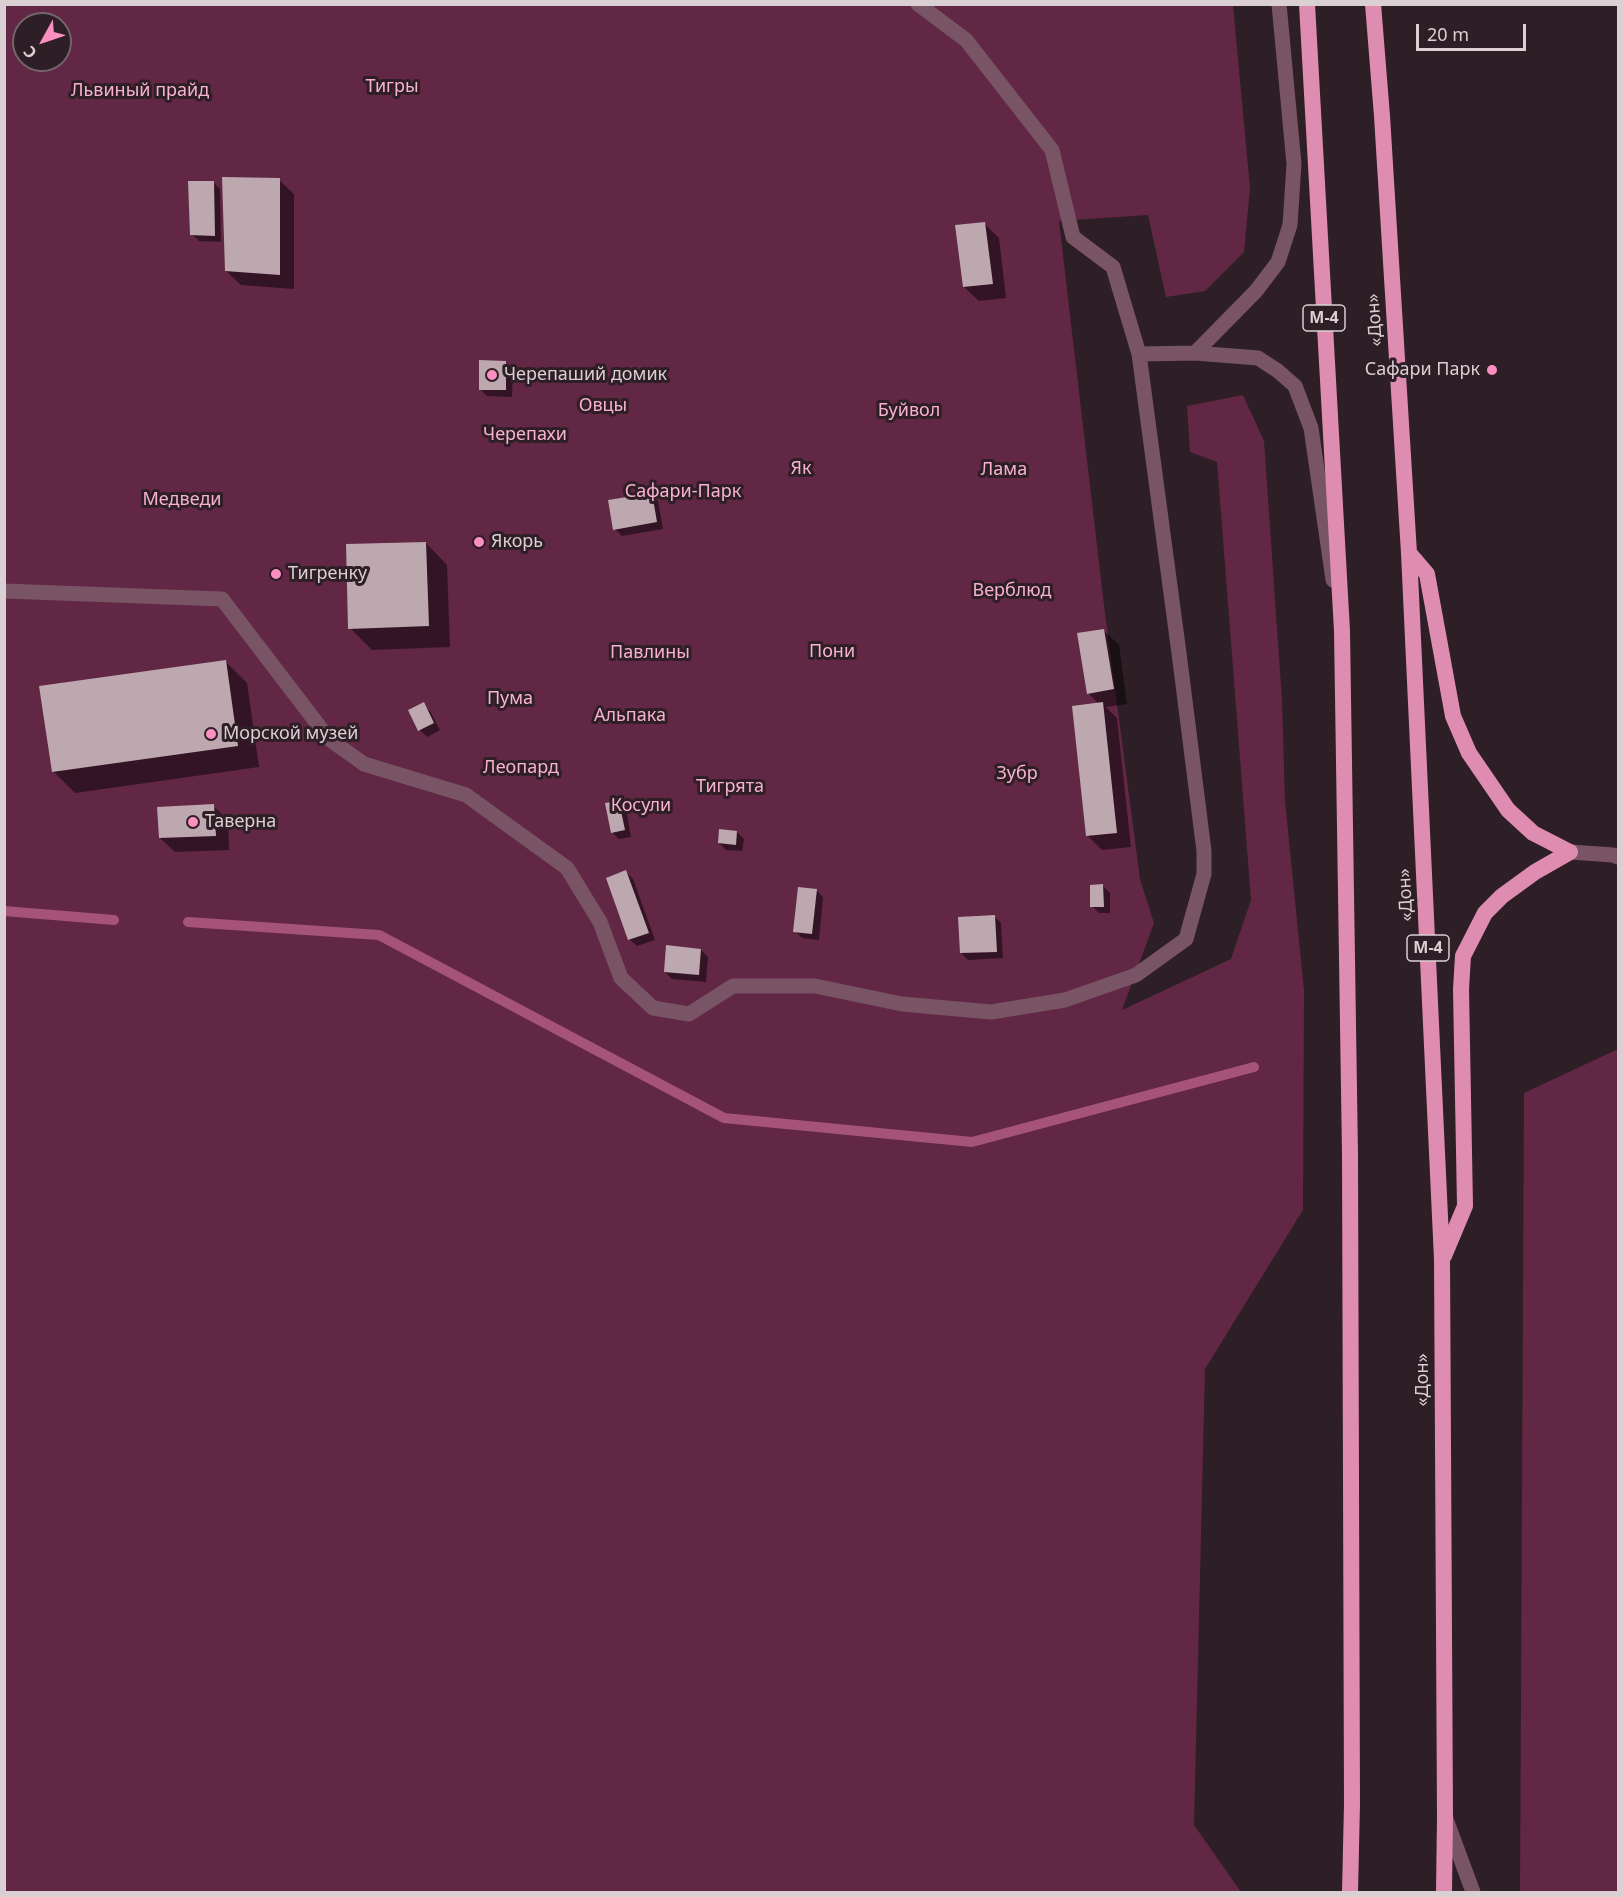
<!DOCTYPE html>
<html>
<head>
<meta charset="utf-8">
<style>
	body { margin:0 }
	#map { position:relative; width:1623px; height:1897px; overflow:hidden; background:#2e1e25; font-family:"Noto Sans",sans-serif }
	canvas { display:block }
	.frame { position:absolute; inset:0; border:6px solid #dacfd3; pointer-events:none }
	.north { position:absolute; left:12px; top:12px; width:60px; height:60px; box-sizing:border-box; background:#2e1e25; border:2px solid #73656b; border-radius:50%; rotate:230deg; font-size:16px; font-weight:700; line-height:24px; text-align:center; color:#dacfd3 }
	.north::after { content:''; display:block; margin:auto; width:21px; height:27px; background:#fc8fc1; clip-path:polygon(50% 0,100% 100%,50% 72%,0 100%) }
	.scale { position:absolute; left:1416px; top:24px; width:110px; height:27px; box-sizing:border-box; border:3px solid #dacfd3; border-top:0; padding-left:8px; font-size:18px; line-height:21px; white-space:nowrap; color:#dacfd3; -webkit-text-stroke:4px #2e1e25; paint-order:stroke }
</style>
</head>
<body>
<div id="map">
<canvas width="1623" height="1897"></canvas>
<div class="frame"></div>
<div class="north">С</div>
<div class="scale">20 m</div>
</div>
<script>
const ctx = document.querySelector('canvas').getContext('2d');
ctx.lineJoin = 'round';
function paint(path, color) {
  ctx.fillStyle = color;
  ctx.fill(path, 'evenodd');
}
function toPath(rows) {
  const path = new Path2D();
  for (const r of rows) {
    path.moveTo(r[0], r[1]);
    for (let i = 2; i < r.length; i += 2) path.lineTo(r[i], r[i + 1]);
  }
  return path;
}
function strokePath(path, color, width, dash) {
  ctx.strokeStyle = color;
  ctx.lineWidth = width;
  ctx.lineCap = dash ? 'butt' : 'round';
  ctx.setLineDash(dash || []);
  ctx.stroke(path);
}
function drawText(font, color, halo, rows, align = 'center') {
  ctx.font = font + ' "Noto Sans",sans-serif';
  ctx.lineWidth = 6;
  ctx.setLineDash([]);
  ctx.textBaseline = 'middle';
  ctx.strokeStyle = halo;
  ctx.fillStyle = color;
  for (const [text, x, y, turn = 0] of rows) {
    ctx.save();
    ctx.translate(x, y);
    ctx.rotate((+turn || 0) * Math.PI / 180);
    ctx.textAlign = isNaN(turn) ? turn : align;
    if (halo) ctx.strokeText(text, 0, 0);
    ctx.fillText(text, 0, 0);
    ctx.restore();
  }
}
const green = toPath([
	[5,5,1233,5,1250,188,1244,252,1205,291,1166,297,1148,215,1059,221,1104,605,1140,879,1154,923,1122,1010,1231,959,1251,900,1217,462,1190,452,1187,406,1243,395,1264,441,1282,700,1285,801,1304,991,1303,1210,1205,1369,1194,1825,1241,1892,5,1892],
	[24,24,60,24,60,60,24,60],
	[1618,1049,1618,1892,1520,1892,1524,1093]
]);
const shadow = toPath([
	[279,180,294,194,294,289,241,285,226,271],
	[213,182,220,189,221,242,199,241,192,234],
	[984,223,999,238,1006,298,979,301,964,287],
	[506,363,513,369,512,397,487,396,480,389],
	[651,494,658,501,663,529,622,536,615,529],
	[426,543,447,565,450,647,372,650,350,628],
	[1104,631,1119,645,1127,704,1106,707,1117,718,1131,847,1102,850,1087,835,1099,704,1088,693],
	[225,661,247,683,259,767,75,793,53,771],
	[423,704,430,711,440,730,427,737,420,730,410,710],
	[619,802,626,809,631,837,619,839,612,832],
	[213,806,228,820,229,850,175,852,160,838],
	[737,832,744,839,742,851,726,850,719,843],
	[626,872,633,879,655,940,637,946,630,940,608,879],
	[1103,886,1110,893,1110,913,1099,913,1092,906],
	[817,891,823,897,819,940,802,938,795,931],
	[994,916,1001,923,1003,958,968,960,961,953],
	[701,950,708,957,706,982,672,979,665,972]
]);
const stream = toPath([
	[4,911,114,920],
	[188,922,379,935,724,1118,972,1142,1254,1067]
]);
const building = toPath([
	[222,177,280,178,280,275,225,271],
	[188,181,214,181,215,236,190,235],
	[985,222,993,284,963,287,955,225],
	[479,360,506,361,506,390,479,390],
	[652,493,657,522,613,530,608,500],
	[426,542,429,626,348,629,346,544],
	[1104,629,1114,689,1087,694,1077,633],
	[226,660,238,746,52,772,39,686],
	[424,702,434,723,418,731,408,710],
	[1103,702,1117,833,1086,836,1072,706],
	[619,801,625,830,611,833,605,803],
	[214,804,216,836,159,838,157,807],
	[719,829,737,831,736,845,718,843],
	[626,870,649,933,628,940,606,878],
	[1103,884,1104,907,1090,907,1090,885],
	[798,887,817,889,812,934,793,932],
	[995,915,997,952,960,953,958,917],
	[666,945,701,949,699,975,664,972]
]);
const service = toPath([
	[1195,353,1256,291,1278,262,1290,225,1294,164,1279,4],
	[1139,354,1195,353,1258,358,1278,371,1295,386,1311,428,1333,580],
	[4,591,222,599,329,739,364,764,466,795,567,868,600,922,621,978,653,1008,689,1014,733,986,815,986,902,1004,991,1012,1065,1000,1136,975,1186,939,1204,874,1204,851,1179,653,1139,354,1113,267,1073,237,1052,150,966,40,918,4],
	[1570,852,1613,855,1618,857],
	[1446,1819,1473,1892]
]);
const trunk = toPath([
	[1307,4,1342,631,1350,1155,1352,1804,1350,1892],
	[1373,4,1382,116,1409,553,1442,1259,1445,1817,1444,1892],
	[1409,553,1427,574,1453,716,1469,753,1508,810,1533,833,1570,852],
	[1444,1256,1465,1206,1461,989,1463,956,1485,913,1502,896,1535,872,1570,852]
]);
const markers = [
	[1492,370,6,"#fc8fc1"],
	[492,375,6,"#fc8fc1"],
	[479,542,6,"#fc8fc1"],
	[276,574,6,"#fc8fc1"],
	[211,734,6,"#fc8fc1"],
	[193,822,6,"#fc8fc1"]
];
const shields = [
	[1324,318,42],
	[1428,948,42]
];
const shieldNames = [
	["М-4",1324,318],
	["М-4",1428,948]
];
const parkNames = [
	["Тигры",392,87],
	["Львиный прайд",140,91],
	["Овцы",603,406],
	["Буйвол",909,411],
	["Черепахи",525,435],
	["Як",801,469],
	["Лама",1004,470],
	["Сафари-Парк",683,492],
	["Медведи",182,500],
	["Верблюд",1012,591],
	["Пони",832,652],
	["Павлины",650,653],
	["Пума",510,699],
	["Альпака",630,716],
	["Леопард",521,768],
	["Зубр",1017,774],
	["Тигрята",730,787],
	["Косули",641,806]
];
const streetNames = [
	["«Дон»",1375,320,-94],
	["«Дон»",1406,895,-93],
	["«Дон»",1423,1380,-90]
];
const poiNames = [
	["Сафари Парк",1480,370,"right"],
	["Черепаший домик",504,375],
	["Якорь",491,542],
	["Тигренку",288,574],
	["Морской музей",223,734],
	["Таверна",205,822]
];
paint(green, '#612744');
paint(shadow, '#0007');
strokePath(stream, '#a6537a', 10);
paint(building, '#bda8b0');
strokePath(service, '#785464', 15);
strokePath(trunk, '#df8cb1', 16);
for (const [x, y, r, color] of markers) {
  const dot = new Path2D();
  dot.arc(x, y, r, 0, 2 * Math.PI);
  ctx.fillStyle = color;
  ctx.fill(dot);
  strokePath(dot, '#2e1e25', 2);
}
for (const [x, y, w] of shields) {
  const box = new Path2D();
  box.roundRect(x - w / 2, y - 13, w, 26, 4.5);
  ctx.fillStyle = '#2e1e25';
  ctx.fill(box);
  strokePath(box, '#dacfd3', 1.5);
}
drawText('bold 16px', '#dacfd3', null, shieldNames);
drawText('18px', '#f8b2d0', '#2e1e25', parkNames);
drawText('18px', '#dacfd3', '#2e1e25', streetNames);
drawText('18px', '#dacfd3', '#2e1e25', poiNames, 'left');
</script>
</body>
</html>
